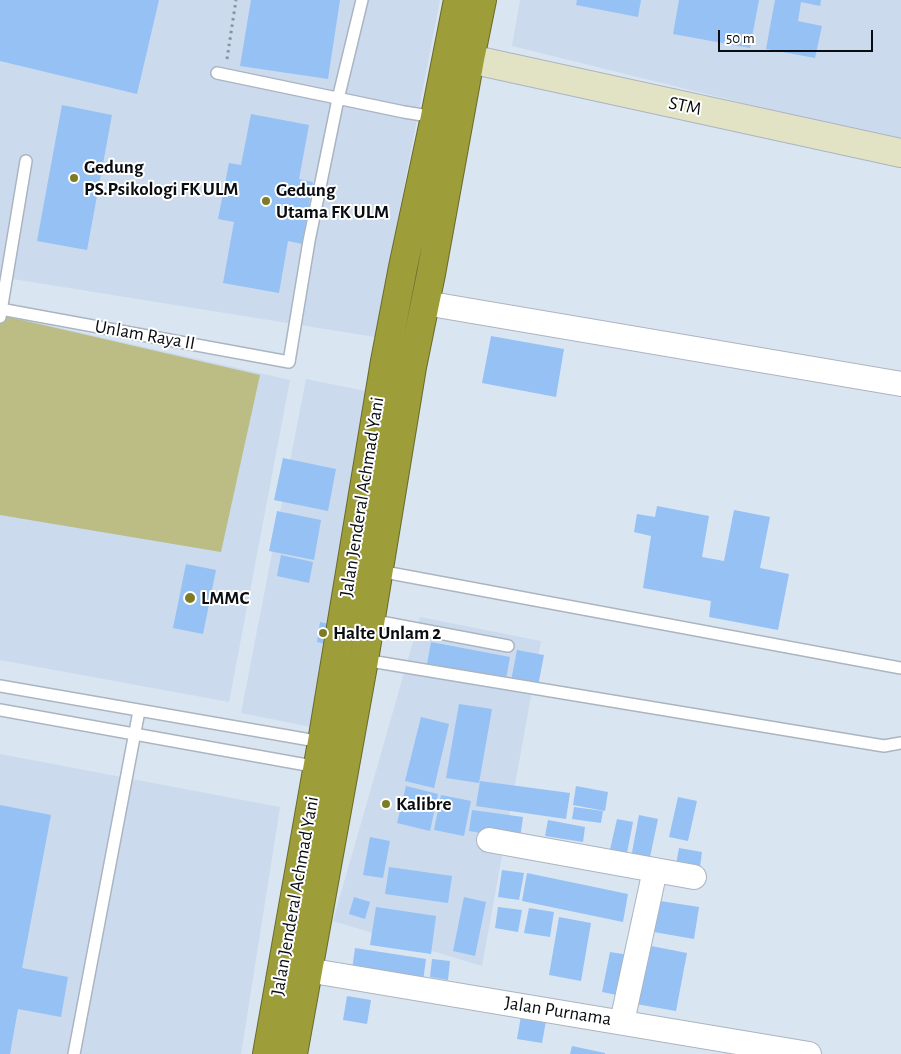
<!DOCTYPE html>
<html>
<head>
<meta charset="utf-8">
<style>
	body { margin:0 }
	#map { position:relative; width:901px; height:1054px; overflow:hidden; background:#dae5f2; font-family:"Alegreya Sans",sans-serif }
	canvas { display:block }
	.scale { position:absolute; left:718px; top:30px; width:155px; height:22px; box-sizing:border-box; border:2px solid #090c10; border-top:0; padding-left:6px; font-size:15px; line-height:18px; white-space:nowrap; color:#090c10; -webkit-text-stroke:4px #fff; paint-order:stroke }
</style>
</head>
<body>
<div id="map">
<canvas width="901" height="1054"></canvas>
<div class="scale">50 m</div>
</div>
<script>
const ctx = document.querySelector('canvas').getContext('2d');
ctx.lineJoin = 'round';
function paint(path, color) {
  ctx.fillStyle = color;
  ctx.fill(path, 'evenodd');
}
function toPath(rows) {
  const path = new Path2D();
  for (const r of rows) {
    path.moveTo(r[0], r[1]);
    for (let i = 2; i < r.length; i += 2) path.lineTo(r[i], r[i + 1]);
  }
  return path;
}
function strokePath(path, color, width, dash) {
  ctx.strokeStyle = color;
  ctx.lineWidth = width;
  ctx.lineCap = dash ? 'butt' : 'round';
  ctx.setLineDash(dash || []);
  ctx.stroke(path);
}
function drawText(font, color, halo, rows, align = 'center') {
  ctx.font = font + ' "Alegreya Sans",sans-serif';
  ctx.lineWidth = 4;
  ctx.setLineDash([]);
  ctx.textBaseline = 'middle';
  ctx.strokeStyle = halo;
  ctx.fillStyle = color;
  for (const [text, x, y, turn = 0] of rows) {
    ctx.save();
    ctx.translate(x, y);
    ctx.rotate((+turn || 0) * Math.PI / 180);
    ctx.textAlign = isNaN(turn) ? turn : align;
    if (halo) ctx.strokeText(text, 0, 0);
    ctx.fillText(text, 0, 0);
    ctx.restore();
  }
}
const built = toPath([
	[0,0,440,0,375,337,0,277],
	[520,0,901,0,901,142,512,46],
	[0,314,290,380,229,702,0,660],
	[306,379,376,393,311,727,241,713],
	[420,617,541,641,482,966,333,921],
	[0,754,280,807,241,1054,0,1054]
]);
const green = toPath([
	[0,315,260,375,221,552,0,515]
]);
const building = toPath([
	[0,0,159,0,137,94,0,61],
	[251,0,340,0,328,79,240,66],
	[577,0,641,0,638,17,576,5],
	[679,0,759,0,750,48,673,34],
	[775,0,821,0,820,6,801,2,798,21,822,26,815,58,766,49],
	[62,105,112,115,87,250,37,241],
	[251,114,309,125,299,179,313,182,302,244,288,241,279,293,223,283,234,222,218,219,229,163,241,165],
	[491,336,564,349,556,397,482,383],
	[283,458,336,469,328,511,274,500],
	[657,506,709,516,702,557,724,561,734,510,770,517,760,568,789,574,778,630,709,617,711,601,643,588,651,536,634,532,637,514,655,517],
	[277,511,321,520,314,560,269,551],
	[281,555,313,562,309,583,277,576],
	[186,564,216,570,203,634,173,628],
	[320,622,329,624,325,644,317,642],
	[431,642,510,657,506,679,427,664],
	[517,650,544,655,538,686,511,681],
	[459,704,492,709,479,783,446,778],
	[421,717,449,724,434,788,405,781],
	[480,781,570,793,566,819,476,806],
	[406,786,438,794,430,831,397,823],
	[576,786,608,792,605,811,573,805],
	[441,795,471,801,464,836,434,830],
	[678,797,697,801,688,841,669,837],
	[0,805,51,815,22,968,68,977,61,1017,18,1009,10,1054,0,1054],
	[574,807,603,811,601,823,572,819],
	[472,810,523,817,520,839,469,831],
	[639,815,658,819,649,862,631,858],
	[617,819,633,822,626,858,609,854],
	[548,820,585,827,583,842,545,836],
	[370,837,390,841,383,878,363,875],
	[679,848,702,852,699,874,675,870],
	[389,867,452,876,448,903,385,894],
	[502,870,524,873,519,900,498,897],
	[527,873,628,894,623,922,522,901],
	[354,897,370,902,365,919,349,914],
	[464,897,486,902,475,956,453,951],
	[654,900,699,907,694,939,648,931],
	[376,907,436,916,431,954,370,945],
	[498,907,522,910,518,932,495,928],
	[529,908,554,912,550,937,524,933],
	[559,917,591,923,581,981,549,975],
	[641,944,687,953,676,1011,630,1003],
	[355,948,426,959,423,981,352,970],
	[610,952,629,955,622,996,602,992],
	[432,959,450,961,448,980,430,977],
	[347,996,371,1000,367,1024,343,1020],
	[521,1016,546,1021,542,1043,517,1039],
	[572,1046,605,1053,605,1054,570,1054]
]);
const path = toPath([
	[227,59,236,0]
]);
const lane = toPath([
	[217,73,404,112,435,117],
	[0,309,289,362,309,241,338,99,362,0],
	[0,317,26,161],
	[379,571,901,668],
	[370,620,508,646],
	[364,660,884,746,901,743],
	[0,686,322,742],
	[0,710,318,767],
	[74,1054,139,711]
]);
const street = toPath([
	[425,303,901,384],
	[489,840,655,870,622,1022],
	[655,870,694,877],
	[307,970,809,1054]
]);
const secondary = toPath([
	[470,59,901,153]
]);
const highway = toPath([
	[267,1054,322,742,385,361,403,267,435,117,458,0],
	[293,1054,364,660,412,367,431,274,470,59,482,0]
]);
const markers = [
	[74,178,5,"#7d7c24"],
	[266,201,5,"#7d7c24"],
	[190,598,6,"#7d7c24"],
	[323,633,5,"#7d7c24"],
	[386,804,5,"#7d7c24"]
];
const streetNames = [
	["STM",685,106,12],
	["Unlam Raya II",145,335,10],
	["Jalan Jenderal Achmad Yani",362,497,-81],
	["Jalan Jenderal Achmad Yani",295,896,-80],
	["Jalan Purnama",558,1011,9]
];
const poiNames = [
	["Gedung",84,167],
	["PS.Psikologi FK ULM",84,189],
	["Gedung",276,190],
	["Utama FK ULM",276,212],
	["LMMC",201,598],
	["Halte Unlam 2",333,633],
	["Kalibre",396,804]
];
paint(built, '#cbdaed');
paint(green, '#bbbd84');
paint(building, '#95c1f5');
strokePath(lane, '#abb5c1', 14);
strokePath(street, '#abb5c1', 26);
strokePath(secondary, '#abb5c1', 30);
strokePath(highway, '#696a2b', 30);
strokePath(path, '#8a929b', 3, [2.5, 4]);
strokePath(lane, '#fff', 11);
strokePath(street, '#fff', 24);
strokePath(secondary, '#e2e2c4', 28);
strokePath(highway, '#9d9d39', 28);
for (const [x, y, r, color] of markers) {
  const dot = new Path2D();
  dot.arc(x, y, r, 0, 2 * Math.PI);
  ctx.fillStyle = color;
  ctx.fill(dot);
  strokePath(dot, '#fff', 2);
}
drawText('19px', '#090c10', '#fff', streetNames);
drawText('bold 19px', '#090c10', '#fff', poiNames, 'left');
</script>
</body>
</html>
